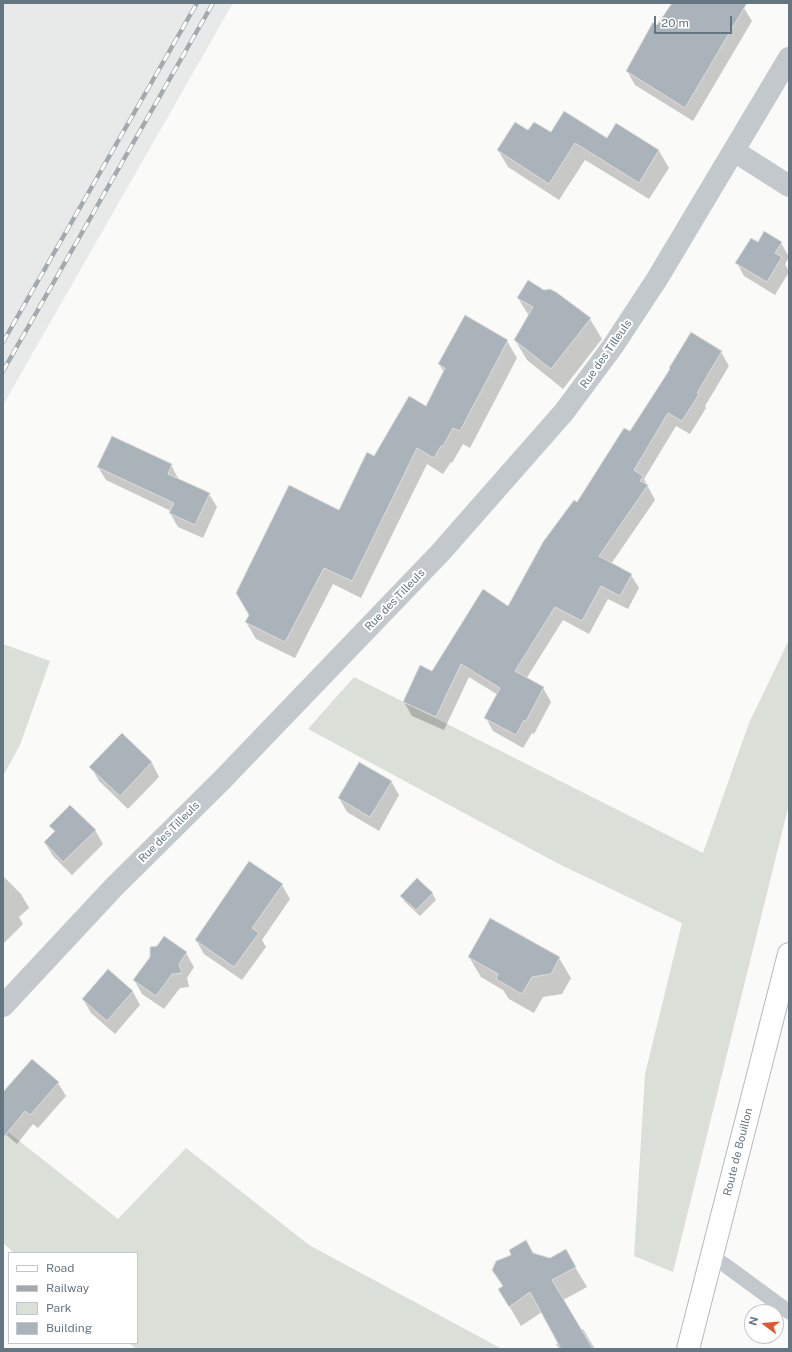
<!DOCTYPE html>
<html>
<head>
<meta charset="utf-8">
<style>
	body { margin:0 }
	#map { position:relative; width:792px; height:1352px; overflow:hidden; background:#fafaf8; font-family:"Public Sans",sans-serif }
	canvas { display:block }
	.frame { position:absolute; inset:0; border:4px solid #657683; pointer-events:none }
	.legend { position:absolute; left:8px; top:1252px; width:130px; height:92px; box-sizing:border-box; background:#fff; border:1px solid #c1c8cd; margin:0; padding:5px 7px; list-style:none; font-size:12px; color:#657683 }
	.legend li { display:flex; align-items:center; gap:8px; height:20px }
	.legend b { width:20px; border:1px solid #c1c8cd }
	.north { position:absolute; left:744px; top:1304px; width:40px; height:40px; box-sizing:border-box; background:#fff; border:1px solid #c1c8cd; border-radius:50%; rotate:286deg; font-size:11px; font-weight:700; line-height:16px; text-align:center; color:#657683 }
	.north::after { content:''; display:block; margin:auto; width:14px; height:18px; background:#e4572e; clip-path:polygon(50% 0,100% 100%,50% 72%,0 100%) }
	.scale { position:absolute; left:654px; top:16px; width:78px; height:18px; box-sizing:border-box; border:2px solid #657683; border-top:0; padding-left:5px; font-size:12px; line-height:14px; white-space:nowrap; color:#657683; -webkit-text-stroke:3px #fff; paint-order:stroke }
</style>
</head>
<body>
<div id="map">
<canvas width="792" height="1352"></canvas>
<div class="frame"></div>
<ul class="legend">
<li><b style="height:5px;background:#fff"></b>Road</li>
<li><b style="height:5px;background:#a2aab0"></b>Railway</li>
<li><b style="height:11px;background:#dadfd7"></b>Park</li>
<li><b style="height:11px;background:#aab3b9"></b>Building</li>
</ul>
<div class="north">N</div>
<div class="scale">20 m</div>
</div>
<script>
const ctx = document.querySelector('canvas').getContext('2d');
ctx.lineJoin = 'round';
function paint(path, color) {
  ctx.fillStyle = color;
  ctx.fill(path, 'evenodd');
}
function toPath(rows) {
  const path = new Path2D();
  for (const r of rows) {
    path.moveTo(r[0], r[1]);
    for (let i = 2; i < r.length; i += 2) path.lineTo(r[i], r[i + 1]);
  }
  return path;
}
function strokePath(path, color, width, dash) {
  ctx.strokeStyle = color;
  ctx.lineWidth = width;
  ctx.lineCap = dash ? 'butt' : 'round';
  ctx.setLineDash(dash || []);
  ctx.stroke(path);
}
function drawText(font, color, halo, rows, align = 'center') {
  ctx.font = font + ' "Public Sans",sans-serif';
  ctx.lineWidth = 4;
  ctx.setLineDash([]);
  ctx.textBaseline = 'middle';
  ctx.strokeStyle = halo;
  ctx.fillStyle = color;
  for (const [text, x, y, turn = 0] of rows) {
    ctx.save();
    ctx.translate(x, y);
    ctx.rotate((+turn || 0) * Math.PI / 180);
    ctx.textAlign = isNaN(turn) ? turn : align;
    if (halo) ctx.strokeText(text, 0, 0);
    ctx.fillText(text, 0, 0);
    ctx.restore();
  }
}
const built = toPath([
	[3,3,233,3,3,405]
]);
const green = toPath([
	[789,640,789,804,673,1272,634,1256,645,1074,682,923,557,863,308,729,354,677,703,853,749,723],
	[3,644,50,661,20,745,3,776],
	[3,1128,118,1219,186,1148,309,1245,502,1349,137,1349,129,1343,137,1343,137,1253,14,1253,3,1243]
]);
const shadow = toPath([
	[688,3,736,3,744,8,752,21,693,121,635,85,627,71,657,26],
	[616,124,659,151,669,168,649,199,585,160,559,200,508,167,498,150,528,132,607,139],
	[758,243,781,243,789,257,785,264,789,272,775,295,744,276,737,263],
	[518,298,590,319,602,339,563,389,527,360,515,340,529,316],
	[691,334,721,352,729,366,705,406,706,408,690,434,676,426,644,479,655,500,611,564,631,575,639,588,628,609,608,599,589,634,563,620,526,679,543,688,551,702,534,734,532,733,523,748,493,731,486,718,498,695,469,677,444,730,412,716,404,702,432,672,509,607,577,503,630,433,671,369],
	[507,341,517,358,470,448,463,444,452,463,451,462,443,474,427,464,361,598,333,584,295,658,256,639,246,622,340,511,374,457,426,407,444,372,439,364],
	[171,465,179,480,209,494,217,507,203,538,178,527,170,513,171,511,106,480,98,467],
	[122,734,152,763,159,777,128,809,99,781,91,767],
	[391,781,399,795,379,831,347,812,339,798],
	[51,826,95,830,103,844,72,875,53,856,45,843,55,833],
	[3,876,21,894,29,908,19,917,23,924,3,944],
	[282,885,290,899,262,940,266,947,242,980,204,954,196,940],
	[432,893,436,900,420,916,405,902,401,896],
	[165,938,186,953,194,967,187,978,189,987,180,988,164,1009,142,994,134,980],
	[469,957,559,958,571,978,562,994,543,997,534,1013,509,999,503,990,481,977],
	[108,971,133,992,140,1005,115,1034,91,1013,83,999],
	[58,1083,66,1096,38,1128,33,1124,17,1144,3,1132,3,1094],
	[565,1250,587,1287,563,1300,581,1330,583,1329,595,1349,559,1349,556,1344,559,1343,542,1312,521,1326,499,1289,503,1287,493,1270,533,1254,550,1259]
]);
const building = toPath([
	[672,3,747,3,685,108,626,71,653,22,657,25,672,3],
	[564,111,607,138,616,123,659,150,639,183,575,143,549,184,497,150,515,122,528,130,534,122,551,132,564,111],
	[764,231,782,242,775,253,782,257,767,282,735,263,751,238,758,242,764,231],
	[528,280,544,290,550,289,556,292,591,318,551,369,514,340,533,307,517,298,528,280],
	[465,315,508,340,460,431,453,428,443,446,441,446,434,458,417,448,352,581,324,568,285,642,245,622,249,615,236,593,289,485,339,510,367,452,374,456,409,396,426,406,445,368,438,364,465,315],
	[691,332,722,351,697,393,699,394,682,421,668,413,634,470,643,476,640,481,648,485,599,556,632,574,620,596,601,586,582,621,555,607,515,671,544,687,526,721,524,720,516,735,484,718,500,688,461,664,436,717,403,702,420,665,432,671,483,589,508,606,543,542,574,500,577,502,624,428,630,431,670,369,669,368,691,332],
	[112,436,172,464,168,474,210,493,195,525,169,513,174,503,97,467,112,436],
	[122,733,152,762,120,796,89,767,122,733],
	[359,762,392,781,370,817,338,798,359,762],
	[70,805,96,830,63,862,44,842,55,831,49,826,70,805],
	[249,861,283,884,252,928,259,933,234,967,195,940,249,861],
	[417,878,433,893,416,910,400,896,417,878],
	[490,918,560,957,551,974,532,977,522,994,496,979,498,974,468,957,490,918],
	[164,936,187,952,179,964,182,973,172,974,156,996,133,980,150,957,150,947,157,946,164,936],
	[108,969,133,991,107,1021,82,999,108,969],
	[32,1059,59,1082,30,1115,25,1111,3,1138,3,1092,32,1059],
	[526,1240,533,1253,550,1258,566,1249,576,1267,552,1280,593,1349,561,1349,530,1292,509,1307,498,1289,503,1286,492,1270,496,1261,511,1255,509,1250,526,1240]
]);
const service = toPath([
	[711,1257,725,1265,789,1312]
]);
const minor = toPath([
	[734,151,789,186],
	[3,1006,114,887,222,780,440,553,564,412,613,346,657,279,789,58]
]);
const primary = toPath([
	[688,1349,789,954]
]);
const rail = toPath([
	[3,342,197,3],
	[3,371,213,3]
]);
const streetNames = [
	["Rue des Tilleuls",606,354,-55],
	["Rue des Tilleuls",395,600,-46],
	["Rue des Tilleuls",169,832,-45],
	["Route de Bouillon",738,1152,-76]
];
paint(built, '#e8e9e9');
paint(green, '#dadfd7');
paint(shadow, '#0003');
paint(building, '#aab3b9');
strokePath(building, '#dcdcda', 1);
strokePath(primary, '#b5babe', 24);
strokePath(service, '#c3c8cc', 15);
strokePath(minor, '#c3c8cc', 22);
strokePath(primary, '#fff', 22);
strokePath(rail, '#a2aab0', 4.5);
strokePath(rail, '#fff', 3, [9]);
drawText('11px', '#657683', '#fff', streetNames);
</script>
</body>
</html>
